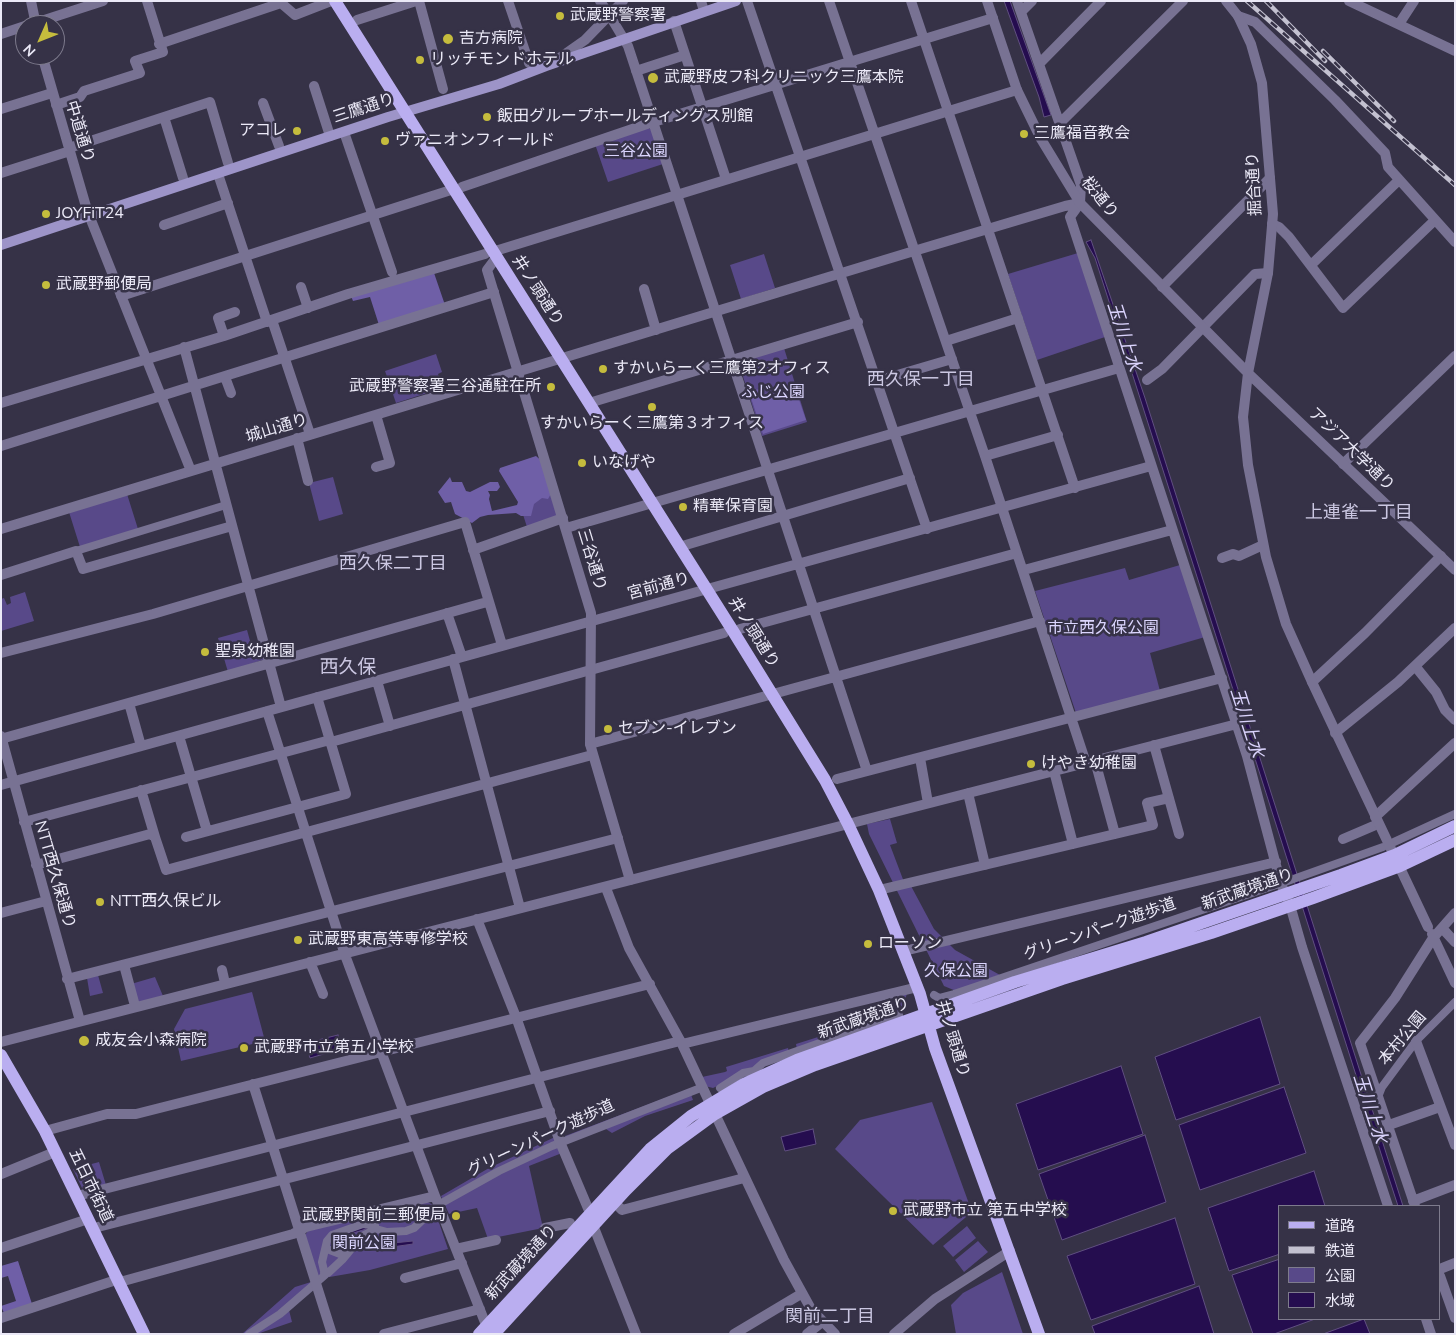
<!DOCTYPE html>
<html>
<head>
<meta charset="utf-8">
<style>
	body { margin:0 }
	#map { position:relative; width:1456px; height:1335px; overflow:hidden; background:#363247; font-family:"Nunito Sans","Noto Sans JP",sans-serif }
	canvas { display:block }
	.frame { position:absolute; inset:0; border:2px solid #ebe9f7; pointer-events:none }
	.legend { position:absolute; left:1278px; top:1205px; width:162px; height:115px; box-sizing:border-box; background:#363247; border:1px solid #7e7b8d; margin:0; padding:6px 9px; list-style:none; font-size:15px; color:#ebe9f7 }
	.legend li { display:flex; align-items:center; gap:10px; height:25px }
	.legend b { width:25px; border:1px solid #7e7b8d }
	.north { position:absolute; left:15px; top:15px; width:50px; height:50px; box-sizing:border-box; background:#363247; border:1px solid #7e7b8d; border-radius:50%; rotate:226deg; font-size:14px; font-weight:700; line-height:20px; text-align:center; color:#ebe9f7 }
	.north::after { content:''; display:block; margin:auto; width:18px; height:22px; background:#c5bc3d; clip-path:polygon(50% 0,100% 100%,50% 72%,0 100%) }
</style>
</head>
<body>
<div id="map">
<canvas width="1456" height="1335"></canvas>
<div class="frame"></div>
<ul class="legend">
<li><b style="height:6px;background:#baaef0"></b>道路</li>
<li><b style="height:6px;background:#c3c1d0"></b>鉄道</li>
<li><b style="height:14px;background:#584989"></b>公園</li>
<li><b style="height:14px;background:#250d4f"></b>水域</li>
</ul>
<div class="north">N</div>
</div>
<script>
const ctx = document.querySelector('canvas').getContext('2d');
ctx.lineJoin = 'round';
function paint(path, color) {
  ctx.fillStyle = color;
  ctx.fill(path, 'evenodd');
}
function toPath(rows) {
  const path = new Path2D();
  for (const r of rows) {
    path.moveTo(r[0], r[1]);
    for (let i = 2; i < r.length; i += 2) path.lineTo(r[i], r[i + 1]);
  }
  return path;
}
function strokePath(path, color, width, dash) {
  ctx.strokeStyle = color;
  ctx.lineWidth = width;
  ctx.lineCap = dash ? 'butt' : 'round';
  ctx.setLineDash(dash || []);
  ctx.stroke(path);
}
function drawText(font, color, halo, rows, align = 'center') {
  ctx.font = font + ' "Nunito Sans","Noto Sans JP",sans-serif';
  ctx.lineWidth = 5;
  ctx.setLineDash([]);
  ctx.textBaseline = 'middle';
  ctx.strokeStyle = halo;
  ctx.fillStyle = color;
  for (const [text, x, y, turn = 0] of rows) {
    ctx.save();
    ctx.translate(x, y);
    ctx.rotate((+turn || 0) * Math.PI / 180);
    ctx.textAlign = isNaN(turn) ? turn : align;
    if (halo) ctx.strokeText(text, 0, 0);
    ctx.fillText(text, 0, 0);
    ctx.restore();
  }
}
const green = toPath([
	[647,127,652,130,663,164,608,182,595,144],
	[1078,253,1105,337,1037,360,1008,274],
	[764,254,775,288,741,299,730,265],
	[784,348,807,422,762,436,739,364,742,360],
	[436,354,442,372,438,374,443,388,396,403,385,371],
	[333,477,343,514,319,521,309,483],
	[548,487,558,518,527,527,517,496],
	[127,494,138,529,80,547,69,512],
	[1180,565,1205,637,1150,653,1160,691,1076,713,1035,591,1125,568,1129,580],
	[25,592,34,621,1,631,1,599,4,598,7,605,11,603,10,597],
	[247,630,252,648,262,646,265,659,228,672,218,638],
	[890,819,897,843,890,845,904,882,911,886,934,929,955,950,1000,975,956,991,944,986,869,834,867,824],
	[98,975,103,993,90,996,87,978],
	[155,977,163,996,138,1003,131,984],
	[252,992,265,1041,181,1061,174,1029,185,1009],
	[907,994,899,1014,797,1050,796,1044,897,1012,894,997],
	[788,1048,789,1053,713,1088,705,1086,702,1077,725,1072,727,1071,726,1067],
	[689,1089,693,1100,645,1116,612,1133,603,1127,567,1144,565,1136],
	[932,1102,972,1212,933,1245,835,1149,860,1120],
	[555,1137,562,1153,529,1166,543,1228,488,1239,477,1208,449,1214,441,1196,489,1168],
	[99,1162,106,1185,86,1190,82,1188,73,1169],
	[426,1201,433,1205,448,1249,370,1270,318,1279,305,1235,308,1231],
	[967,1226,976,1238,953,1257,943,1246],
	[978,1241,988,1252,964,1272,955,1260],
	[1002,1272,1023,1334,956,1334,951,1305,963,1293],
	[311,1282,313,1289,289,1310,292,1322,257,1334,242,1334,295,1287]
]);
const forest = toPath([
	[433,270,445,305,379,325,370,297,353,301,351,296],
	[794,385,806,420,763,434,749,392,759,389,761,395],
	[536,456,544,463,552,492,548,499,542,498,534,504,531,516,521,516,516,513,488,515,480,517,472,523,455,514,451,502,445,503,438,492,450,477,452,482,462,482,466,491,470,492,490,482,498,482,500,487,497,491,488,491,490,495,489,499,492,511,517,505,518,502,499,471,500,468],
	[18,1261,32,1304,4,1313,1,1306,16,1301,8,1276,1,1278,1,1266]
]);
const water = toPath([
	[1004,1,1010,1,1051,115,1044,117,1039,97,1004,1],
	[1091,240,1145,398,1403,1206,1398,1206,1384,1163,1132,373,1095,258,1086,242,1091,240],
	[1260,1017,1280,1084,1176,1120,1155,1057,1260,1017],
	[338,1035,341,1049,310,1058,306,1043,338,1035],
	[1121,1066,1143,1134,1038,1170,1016,1104,1121,1066],
	[1284,1087,1306,1153,1200,1190,1179,1125,1284,1087],
	[813,1129,816,1144,785,1151,781,1137,813,1129],
	[1145,1135,1166,1202,1062,1240,1039,1174,1145,1135],
	[1314,1171,1325,1206,1280,1206,1280,1254,1229,1271,1208,1208,1314,1171],
	[1175,1218,1195,1284,1091,1320,1067,1256,1175,1218],
	[367,1225,378,1239,393,1243,413,1241,413,1244,392,1247,377,1241,366,1229,350,1234,342,1248,337,1248,331,1244,330,1238,367,1225],
	[1280,1259,1280,1319,1315,1319,1274,1334,1253,1334,1232,1275,1280,1259],
	[1199,1286,1214,1334,1095,1334,1092,1326,1199,1286],
	[1364,1319,1370,1334,1323,1334,1364,1319]
]);
const pedestrian = toPath([
	[76,551,226,505],
	[1394,842,1455,814],
	[1285,882,1383,847],
	[934,995,939,998,954,994,1276,885],
	[720,1088,743,1073,754,1071,763,1063,899,1015],
	[1378,1097,1382,1087,1416,1041,1455,1002],
	[376,1229,387,1232,406,1231,414,1228,438,1205,499,1171,552,1146,698,1089],
	[327,1249,340,1254,347,1254],
	[324,1273,328,1273,343,1259,362,1236,376,1229],
	[249,1334,280,1314,325,1275,322,1262,327,1241,332,1235,363,1224,375,1226]
]);
const minor = toPath([
	[31,1,36,25],
	[419,1,443,89],
	[508,1,529,63],
	[701,1,704,11],
	[747,1,927,529],
	[829,1,985,456,1086,763],
	[911,1,1075,488],
	[1017,1,1081,185,1080,203,1070,217,1247,756,1281,884,1290,905,1302,947,1388,1206],
	[1349,1,1455,51],
	[1021,12,1032,1],
	[610,16,628,46,867,771],
	[1238,16,1255,22,1335,100,1385,153,1388,167,1455,242],
	[357,20,416,1],
	[674,21,726,179],
	[1399,24,1414,1],
	[29,25,103,1],
	[1,34,25,26],
	[159,44,281,3,295,15,331,1],
	[42,55,87,210,191,471],
	[1039,64,1101,1],
	[636,71,685,55],
	[314,86,330,136],
	[263,103,279,146],
	[56,105,80,97,84,91,140,73,135,61,163,52,147,1],
	[1,109,52,93],
	[164,117,183,178],
	[1060,123,1183,1],
	[344,132,392,272],
	[69,148,210,102,228,163],
	[1,173,70,151],
	[218,174,267,322],
	[462,187,647,124,993,18],
	[1272,224,1279,227,1289,237,1343,308,1435,220],
	[164,225,228,203],
	[492,252,1017,90],
	[1311,265,1399,180],
	[301,287,308,308],
	[1162,287,1270,178],
	[644,289,656,330],
	[121,296,454,189],
	[272,320,310,434],
	[224,336,218,318,235,312],
	[946,341,1018,318],
	[184,347,281,707],
	[225,377,231,393],
	[1147,380,1162,369,1255,274,1268,273],
	[877,381,952,359],
	[1,403,224,336,348,294,485,254],
	[589,403,858,322],
	[297,438,308,481],
	[1,446,494,292],
	[985,456,1058,435],
	[1343,464,1455,356],
	[376,467,390,463,376,415],
	[566,528,1119,368],
	[1,529,914,251,1065,206,1080,203],
	[679,547,910,478],
	[473,550,563,518],
	[1222,558,1233,554,1239,556,1263,545],
	[1024,570,1172,530],
	[1,575,76,551,83,569,232,526],
	[447,613,462,657],
	[740,629,1017,553],
	[1,653,153,614,465,522,502,645],
	[453,659,520,908],
	[1415,666,1436,692,1445,710,1455,720],
	[377,681,390,726],
	[1312,682,1365,633,1441,556],
	[129,703,141,746],
	[267,711,345,955,435,1196,488,1330],
	[1335,733,1398,682,1455,628],
	[1,736,80,1021],
	[179,736,207,831],
	[1,739,487,602],
	[331,742,724,633],
	[590,744,1040,621],
	[1154,745,1179,834],
	[920,758,928,803],
	[1095,761,1115,834],
	[1054,771,1073,844],
	[837,779,1222,678],
	[1,785,1151,466],
	[141,790,155,837],
	[968,793,985,865],
	[1375,817,1455,743],
	[24,822,330,740],
	[186,837,346,794,317,697],
	[1343,839,1378,824],
	[36,865,150,834,155,837,166,870,592,755],
	[606,888,629,948,682,1044,784,1260,811,1309,835,1334],
	[879,890,1153,825,1147,803,1169,798],
	[1,913,46,901],
	[477,919,516,1017,560,1142,590,1213],
	[1442,928,1455,942],
	[1432,934,1455,983],
	[904,951,1276,862],
	[310,962,323,994],
	[124,965,135,1006],
	[222,970,225,983],
	[67,979,618,838],
	[1416,1041,1455,1145],
	[1,1042,1237,724],
	[682,1044,918,987],
	[253,1084,332,1334],
	[1389,1125,1440,1107],
	[45,1131,107,1114,136,1114,650,984],
	[1,1174,55,1152],
	[77,1196,680,1041],
	[1413,1201,1455,1185],
	[1415,1206,1360,1043,1395,998,1433,938,1455,913],
	[619,1207,622,1210,744,1178],
	[593,1225,636,1334],
	[98,1227,550,1111],
	[545,1228,570,1223],
	[1,1248,88,1219],
	[456,1249,496,1240],
	[1440,1269,1455,1263],
	[1440,1276,1455,1318],
	[405,1278,462,1263],
	[120,1282,293,1234,306,1227,435,1196],
	[1,1318,119,1279],
	[1426,1319,1431,1334],
	[384,1334,480,1309],
	[734,1334,801,1294],
	[807,1334,822,1322],
	[894,1334,935,1299,1010,1251]
]);
const tertiary = toPath([
	[600,1,610,16],
	[987,1,1017,90,1041,139,1080,203,1248,373,1455,570],
	[1226,1,1238,16,1251,44,1262,83,1273,214,1268,273,1248,373,1243,417,1248,465,1266,557,1286,624,1312,682,1428,927],
	[558,59,585,40,623,1],
	[496,258,487,270,591,613,590,744,630,880]
]);
const secondary = toPath([
	[1,245,388,117,499,84,546,66,736,1]
]);
const primary = toPath([
	[335,1,733,631,825,780,848,824,879,890,920,994,935,1048,1039,1334],
	[1,1055,45,1131,144,1334],
	[479,1334,650,1149,691,1116,744,1084,797,1060,1015,982,1146,942,1341,875,1395,855,1455,826],
	[494,1334,626,1190,667,1149,715,1114,763,1087,815,1065,1062,979,1211,933,1313,898,1400,866,1455,840]
]);
const rail = toPath([
	[1247,1,1455,185],
	[1266,1,1325,61],
	[1323,51,1394,121]
]);
const markers = [
	[560,16,5,"#c5bc3d"],
	[448,39,6,"#c5bc3d"],
	[420,60,5,"#c5bc3d"],
	[653,78,6,"#c5bc3d"],
	[487,117,5,"#c5bc3d"],
	[297,131,5,"#c5bc3d"],
	[1024,134,5,"#c5bc3d"],
	[385,141,5,"#c5bc3d"],
	[46,214,5,"#c5bc3d"],
	[46,285,5,"#c5bc3d"],
	[603,369,5,"#c5bc3d"],
	[551,387,5,"#c5bc3d"],
	[652,407,5,"#c5bc3d"],
	[582,463,5,"#c5bc3d"],
	[683,507,5,"#c5bc3d"],
	[205,652,5,"#c5bc3d"],
	[608,729,5,"#c5bc3d"],
	[1031,764,5,"#c5bc3d"],
	[100,902,5,"#c5bc3d"],
	[298,940,5,"#c5bc3d"],
	[868,944,5,"#c5bc3d"],
	[84,1041,6,"#c5bc3d"],
	[244,1048,5,"#c5bc3d"],
	[893,1211,5,"#c5bc3d"],
	[456,1216,5,"#c5bc3d"]
];
const poiNames = [
	["武蔵野警察署",570,16],
	["吉方病院",459,39],
	["リッチモンドホテル",430,60],
	["武蔵野皮フ科クリニック三鷹本院",664,78],
	["飯田グループホールディングス別館",497,117],
	["アコレ",287,131,"right"],
	["三鷹福音教会",1034,134],
	["ヴァニオンフィールド",395,141],
	["JOYFiT24",56,214],
	["武蔵野郵便局",56,285],
	["すかいらーく三鷹第2オフィス",613,369],
	["武蔵野警察署三谷通駐在所",541,387,"right"],
	["すかいらーく三鷹第３オフィス",652,424,"center"],
	["いなげや",592,463],
	["精華保育園",693,507],
	["聖泉幼稚園",215,652],
	["セブン-イレブン",618,729],
	["けやき幼稚園",1041,764],
	["NTT西久保ビル",110,902],
	["武蔵野東高等専修学校",308,940],
	["ローソン",878,944],
	["成友会小森病院",95,1041],
	["武蔵野市立第五小学校",254,1048],
	["武蔵野市立 第五中学校",903,1211],
	["武蔵野関前三郵便局",446,1216,"right"]
];
const streetNames = [
	["三鷹通り",364,109,-18],
	["中道通り",79,132,73],
	["掘合通り",1255,184,-93],
	["桜通り",1099,198,51],
	["井ノ頭通り",537,291,57],
	["城山通り",277,429,-17],
	["アジア大学通り",1351,450,44],
	["三谷通り",591,560,73],
	["宮前通り",659,587,-15],
	["井ノ頭通り",753,633,58],
	["NTT西久保通り",54,875,74],
	["新武蔵境通り",1248,890,-19],
	["グリーンパーク遊歩道",1100,930,-19],
	["新武蔵境通り",864,1019,-19],
	["井ノ頭通り",952,1039,73],
	["本村公園",1403,1039,-50],
	["グリーンパーク遊歩道",541,1139,-25],
	["五日市街道",90,1186,64],
	["新武蔵境通り",522,1263,-47]
];
const parkNames = [
	["三谷公園",636,152],
	["ふじ公園",773,393],
	["市立西久保公園",1103,629],
	["久保公園",956,972],
	["関前公園",364,1244]
];
const waterNames = [
	["玉川上水",1123,337,72],
	["玉川上水",1246,723,72],
	["玉川上水",1369,1109,72]
];
const neighbourhoodNames = [
	["西久保一丁目",921,381],
	["上連雀一丁目",1359,514],
	["西久保二丁目",393,565],
	["関前二丁目",830,1318]
];
const quarterNames = [
	["西久保",348,668]
];
paint(green, '#584989');
paint(forest, '#6f5fa7');
paint(water, '#250d4f');
strokePath(water, '#604f81', 1);
strokePath(pedestrian, '#787293', 8);
strokePath(minor, '#787293', 10);
strokePath(tertiary, '#787293', 10);
strokePath(secondary, '#9d94c8', 10);
strokePath(primary, '#baaef0', 12);
strokePath(rail, '#c3c1d0', 4.5);
strokePath(rail, '#363247', 2.5, [8]);
for (const [x, y, r, color] of markers) {
  const dot = new Path2D();
  dot.arc(x, y, r, 0, 2 * Math.PI);
  ctx.fillStyle = color;
  ctx.fill(dot);
  strokePath(dot, '#363247', 2);
}
drawText('16px', '#ebe9f7', '#363247', poiNames, 'left');
drawText('16px', '#ebe9f7', '#363247', streetNames);
drawText('16px', '#dbd5fe', '#363247', parkNames);
drawText('italic 18px', '#dad3fc', '#363247', waterNames);
drawText('18px', '#cbc7e2', '#363247', neighbourhoodNames);
drawText('19px', '#cbc7e2', '#363247', quarterNames);
</script>
</body>
</html>
